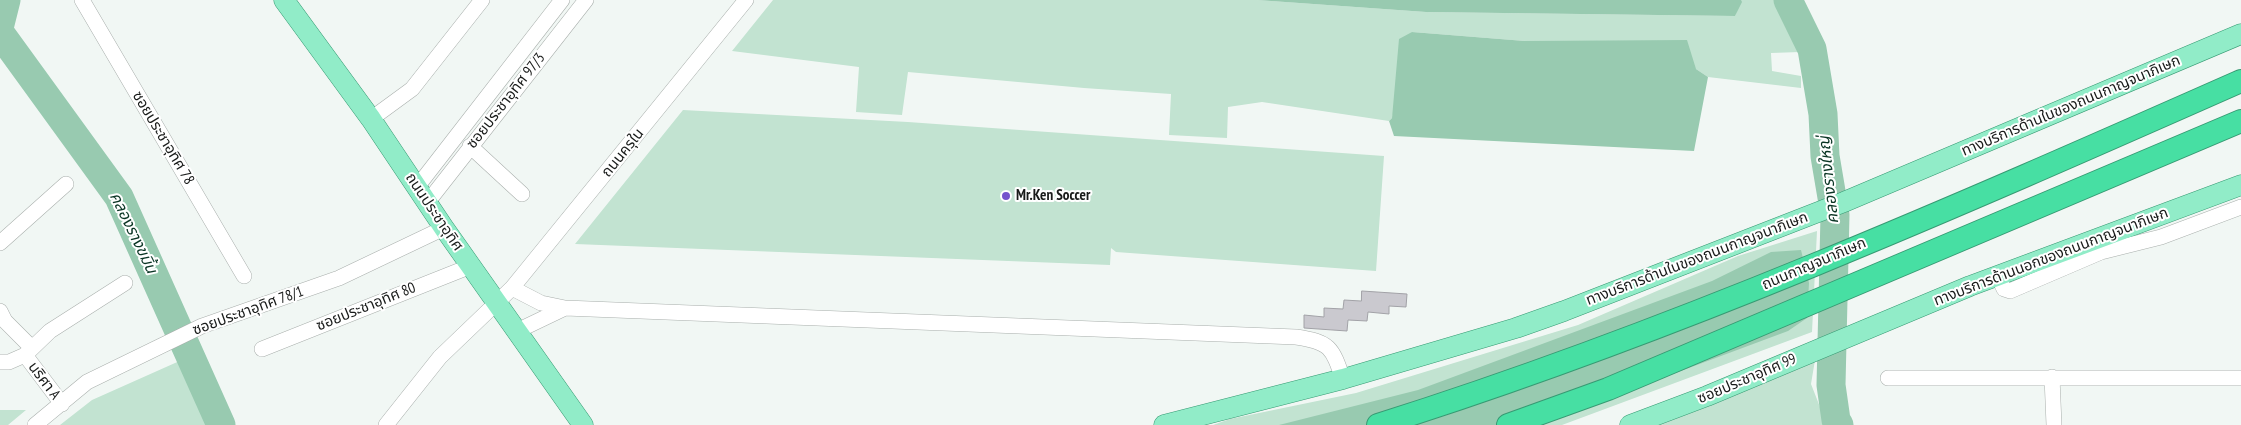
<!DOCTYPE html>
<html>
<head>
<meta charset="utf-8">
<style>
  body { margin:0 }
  canvas { display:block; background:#f1f7f4 }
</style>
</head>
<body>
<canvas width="2241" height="425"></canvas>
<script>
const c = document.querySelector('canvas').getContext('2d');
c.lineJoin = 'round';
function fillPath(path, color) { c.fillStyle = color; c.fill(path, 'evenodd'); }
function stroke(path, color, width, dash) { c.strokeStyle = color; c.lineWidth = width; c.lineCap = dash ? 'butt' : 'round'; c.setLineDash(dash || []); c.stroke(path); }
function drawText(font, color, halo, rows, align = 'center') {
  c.font = font + ' "PT Sans Narrow","Noto Sans Thai",sans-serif'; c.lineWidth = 4; c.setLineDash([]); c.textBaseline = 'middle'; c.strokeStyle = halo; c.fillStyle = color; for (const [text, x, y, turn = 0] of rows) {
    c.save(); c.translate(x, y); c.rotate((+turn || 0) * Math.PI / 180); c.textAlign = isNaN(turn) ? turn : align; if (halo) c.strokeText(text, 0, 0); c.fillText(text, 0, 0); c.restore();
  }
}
fillPath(new Path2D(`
  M773,0H1257L1426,12L1735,16L1741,0H1779L1800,52L1771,53L1772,71L1801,76V88L1708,77L1696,69L1525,41L1412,32L1392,118L1389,121L1262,102L1228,107L1227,138L1169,135L1171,94L1084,88L908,72L902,115L856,112L859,67L732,51Z
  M683,110L908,122L1384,156L1376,271L1116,252L1111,248L1110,265L575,244Z
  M1817,231L1812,332L1562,425H1213L1230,419L1356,393L1578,325L1738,256Z
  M184,359L209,425H60L92,400Z
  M1815,360L1811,384L1827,425H1649Z
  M0,410H26L8,425H0Z`), '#c2e3d1');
fillPath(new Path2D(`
  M1257,0H1741L1742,2L1735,16L1426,12Z
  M1412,32L1525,41L1687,40L1696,69L1708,77L1694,151L1394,136L1389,121L1392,118L1399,39Z
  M1801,250L1809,283L1807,318L1788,331L1536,425H1279L1418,390L1712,281L1771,252Z`), '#98cab0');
stroke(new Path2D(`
  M1788,0L1812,49L1823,114L1825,156L1835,215L1831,385L1836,420L1839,425
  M0,24L6,0
  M0,33L119,197L221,425`), '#98cab0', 29);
const building = new Path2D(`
  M1362,291L1407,294L1406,307L1389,306V314L1368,312L1367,321L1348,320L1347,331L1304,328V315L1324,317V308L1343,309L1344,300L1361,301Z`);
fillPath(building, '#cac9cf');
stroke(building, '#a2a2a7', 1);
const minor = new Path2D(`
  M82,0L244,276
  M371,119L412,89L482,0
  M470,146L522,194
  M417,187L562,0
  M427,203L586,0
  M0,243L66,184
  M1998,276L2004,289L2010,291L2101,252L2161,237L2241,207
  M512,288L541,303L565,308
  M0,311L5,321L31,347
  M517,331L565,308L1296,337C1330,342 1332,347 1343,379
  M262,349L471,266
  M25,355L50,331L125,283
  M0,362H9L25,355L62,404
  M2052,377L2054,425
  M1888,378H2241
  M35,425L87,382L202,326L339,278L444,228
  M386,425L440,357L512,288L746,0`);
const major = new Path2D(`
  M284,0L371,119L444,228L583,425
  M1164,425L1343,379L1516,328L1564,311L1844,202L2241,34
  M1630,425L1707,396L1970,286L2241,185`);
const highway = new Path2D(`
  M1378,425C1673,332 1958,206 2241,81
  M1508,425L1608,389L2241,121`);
stroke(minor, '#a9afac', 16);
stroke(major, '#379a73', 21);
stroke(highway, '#379a73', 24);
stroke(minor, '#fff', 15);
stroke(major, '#91ecc8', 20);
stroke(highway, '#47dfa3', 22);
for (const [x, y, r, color] of [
  [1006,196,5,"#7553cd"]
]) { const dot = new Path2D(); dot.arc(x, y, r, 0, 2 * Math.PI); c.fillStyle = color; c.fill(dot); stroke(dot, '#fff', 2); }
drawText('15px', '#191b1a', '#fff', [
  ["ซอยประชาอุทิศ 97/3",506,101,-52],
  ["ทางบริการด้านในของถนนกาญจนาภิเษก",2071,106,-23],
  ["ซอยประชาอุทิศ 78",163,138,59],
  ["ถนนครุใน",623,153,-51],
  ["ถนนประชาอุทิศ",434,212,56],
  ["ทางบริการด้านนอกของถนนกาญจนาภิเษก",2051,257,-21],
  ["ทางบริการด้านในของถนนกาญจนาภิเษก",1697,259,-21],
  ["ถนนกาญจนาภิเษก",1814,264,-23],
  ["ซอยประชาอุทิศ 80",366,307,-22],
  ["ซอยประชาอุทิศ 78/1",248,311,-20],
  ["ซอยประชาอุทิศ 99",1747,379,-23],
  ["นริศา A",44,381,53]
]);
drawText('bold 15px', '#191b1a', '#fff', [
  ["Mr.Ken Soccer",1016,196]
], 'left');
drawText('italic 16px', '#0a3524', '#fff', [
  ["คลองรางใหญ่",1829,180,-96],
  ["คลองรางขมิ้น",133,233,64]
]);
</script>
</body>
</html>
